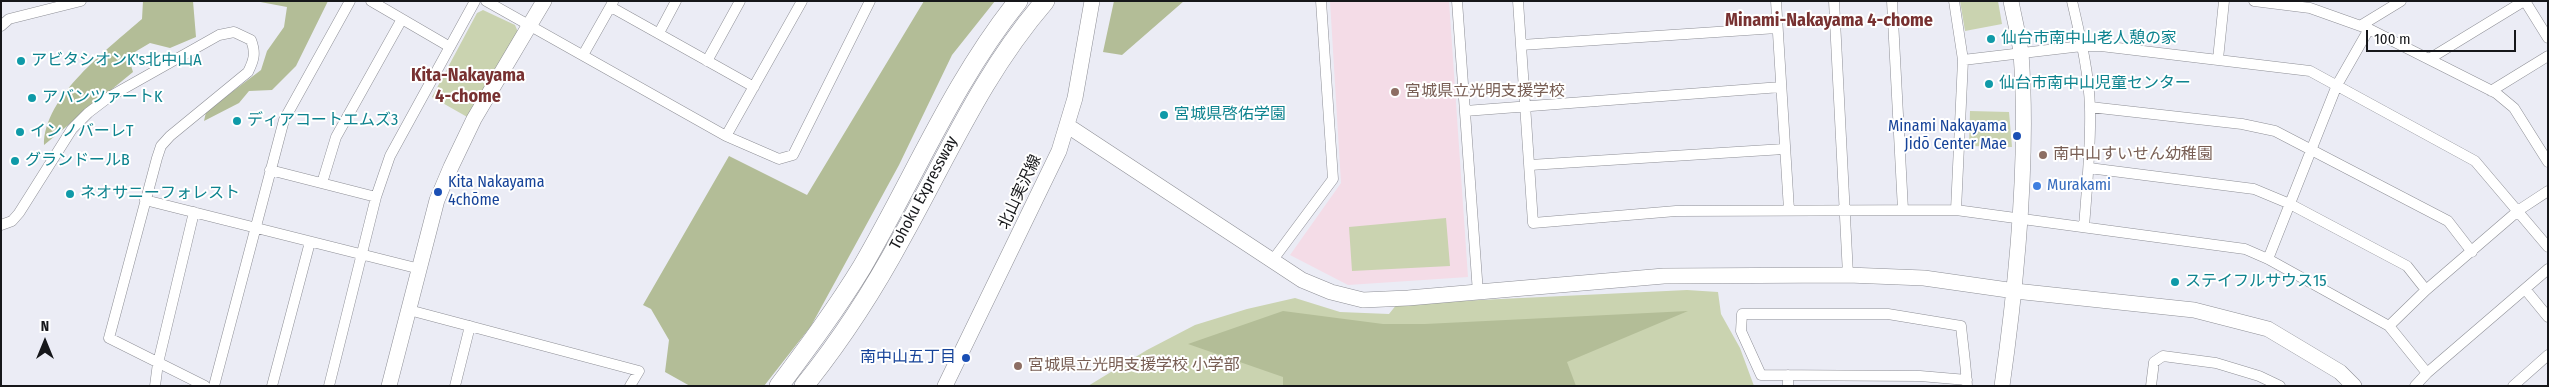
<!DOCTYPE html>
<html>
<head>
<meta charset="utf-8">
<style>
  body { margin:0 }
  #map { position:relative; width:2549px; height:387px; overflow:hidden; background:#ebecf5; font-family:"Fira Sans Condensed",sans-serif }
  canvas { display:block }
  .frame { position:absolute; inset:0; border:2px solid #16171a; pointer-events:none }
  .north { position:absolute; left:20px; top:317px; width:50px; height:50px; -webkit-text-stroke:4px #fff; paint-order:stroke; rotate:0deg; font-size:14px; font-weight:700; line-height:20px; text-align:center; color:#16171a }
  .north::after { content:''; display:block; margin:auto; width:18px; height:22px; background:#16171a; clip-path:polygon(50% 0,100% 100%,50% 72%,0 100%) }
  .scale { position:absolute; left:2366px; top:30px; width:150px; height:22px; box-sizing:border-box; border:2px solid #16171a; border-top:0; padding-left:6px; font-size:15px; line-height:18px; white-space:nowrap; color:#16171a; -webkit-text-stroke:4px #fff; paint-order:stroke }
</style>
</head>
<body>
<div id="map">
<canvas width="2549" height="387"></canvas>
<div class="frame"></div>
<div class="north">N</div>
<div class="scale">100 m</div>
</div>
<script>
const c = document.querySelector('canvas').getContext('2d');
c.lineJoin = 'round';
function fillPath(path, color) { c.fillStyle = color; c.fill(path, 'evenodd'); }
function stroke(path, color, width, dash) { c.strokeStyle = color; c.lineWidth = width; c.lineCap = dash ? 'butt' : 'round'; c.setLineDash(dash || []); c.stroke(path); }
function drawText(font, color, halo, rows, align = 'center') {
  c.font = font + ' "Fira Sans Condensed","Noto Sans JP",sans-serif'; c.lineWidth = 4; c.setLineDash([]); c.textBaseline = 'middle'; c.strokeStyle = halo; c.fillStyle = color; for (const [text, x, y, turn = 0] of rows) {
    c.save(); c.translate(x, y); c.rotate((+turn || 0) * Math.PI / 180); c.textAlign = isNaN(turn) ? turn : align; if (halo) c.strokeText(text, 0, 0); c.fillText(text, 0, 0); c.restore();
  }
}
fillPath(new Path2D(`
  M1330,1H1449L1468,277L1348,285L1290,255L1341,183Z`), '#f4dce7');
fillPath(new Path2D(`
  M1960,1H1998L2002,24L1965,31Z
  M483,10L515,25L518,32L469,118L432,97L477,13Z
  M1970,111L2009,112L2012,147L1969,146Z
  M1446,218L1450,266L1352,271L1349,227Z
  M1687,290L1718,292L1721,314L1740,348L1754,386H1088L1147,350L1195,325L1247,309L1295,298L1340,312L1389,314L1397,304Z`), '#cad3b0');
fillPath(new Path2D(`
  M143,1H193L196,37L170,48L150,43L128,56L133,72L44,145C44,96 108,49 142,19Z
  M255,1H328L296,66L272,90L249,91L239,103L204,121L206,112L216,104L261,70L267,51L284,27L287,7Z
  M924,1H995L952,55L899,165L811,326L764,386H690L665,372L669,340L651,309L643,305L729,156L807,195Z
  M1114,1H1184L1122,55L1103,52Z
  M1283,311L1383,324H1425L1688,311L1567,362L1576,386H1283V377L1188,344Z`), '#b3bd97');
const street = new Path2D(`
  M371,1L450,47
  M486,1L726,136L779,159L793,155L870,1
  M1457,1L1478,293
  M1518,1L1533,223L1676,211L1956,210L2245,249L2268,259L2389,326L2427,373
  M1776,1L1789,210
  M1834,1L1848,275
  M1892,1L1903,210
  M1954,1L1963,60L1956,210
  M2072,1C2080,36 2089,72 2090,108C2091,147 2087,187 2084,227
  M2254,1L2310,8L2369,29L2496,93L2514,108L2548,162
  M2525,1L2548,38
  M611,7L754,87
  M1,26L9,19L81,1
  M2360,26L2401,1
  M659,33L676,1
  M1521,45L1777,28
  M583,55L613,2
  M2218,59L2224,1
  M2429,59L2524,1
  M1963,60L2082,46H2101L2310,71L2475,161L2548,247
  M707,61L740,1
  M2491,91L2548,56
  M2090,107L2242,124L2275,131L2448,221L2472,252
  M1465,111L1781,87
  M726,136L802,1
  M1530,165L1784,149
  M2089,168L2254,189L2290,204L2407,266L2426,290
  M270,170L376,197
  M322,183L336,137L402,19
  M145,200L420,269
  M1,225L12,221L19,213L72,129L88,113L109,97L219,35L234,32L251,40C256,53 254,60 248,72L170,136L161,146L157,158L109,338L205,386
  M2268,259L2337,85L2369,29
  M1272,261L1333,179L1321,1
  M2525,289L2548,317
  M409,310L639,371L630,386
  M2389,326L2426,290L2519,210L2548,191
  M1788,375V386
  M1967,380L1920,376L1761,375L1741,331L1742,314H1888L1961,326C1963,346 1966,366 1967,386
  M155,386L158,363L194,212
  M214,386L284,120L350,1
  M272,386L310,242
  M329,386L376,197L390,156L475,1
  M455,386L470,326
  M2151,386L2154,362L2163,356L2216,363L2259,376L2280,386
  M2415,386L2427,373L2548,269
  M2513,386L2548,355`);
const secondary = new Path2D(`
  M1068,126L1302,280L1331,292L1363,300L1408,298L1664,276L1848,275L1924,278L2015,291L2194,310L2268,329L2340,372L2354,386
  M389,386L437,200L451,167L474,119L544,1
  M945,386L1059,151L1075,98L1092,1
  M2002,386C2017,280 2029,160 2021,53C2019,36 2014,18 2011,1`);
const highway = new Path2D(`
  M779,386C808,347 837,308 862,267C914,178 953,82 1018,1
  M804,386C841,340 874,289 902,237C948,155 982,74 1045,1`);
stroke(street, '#8e8f96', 11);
stroke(secondary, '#8e8f96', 16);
stroke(highway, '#8e8f96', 20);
stroke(street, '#fff', 10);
stroke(secondary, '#fff', 15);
stroke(highway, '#fff', 19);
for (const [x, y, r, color] of [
  [1991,39,5,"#0f9aa8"],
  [21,61,5,"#0f9aa8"],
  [1989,84,5,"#0f9aa8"],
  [1395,92,5,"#8d6e63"],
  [32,98,5,"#0f9aa8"],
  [1164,115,5,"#0f9aa8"],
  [237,121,5,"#0f9aa8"],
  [20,132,5,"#0f9aa8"],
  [2017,136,5,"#1a4fb4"],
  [2043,155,5,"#8d6e63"],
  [15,161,5,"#0f9aa8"],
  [2037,186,5,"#3f7fe0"],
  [438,192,5,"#1a4fb4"],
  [70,194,5,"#0f9aa8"],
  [2175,282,5,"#0f9aa8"],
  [966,358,5,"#1a4fb4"],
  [1018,366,5,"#8d6e63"]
]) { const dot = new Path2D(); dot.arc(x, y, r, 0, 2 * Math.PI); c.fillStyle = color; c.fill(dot); stroke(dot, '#fff', 2); }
drawText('16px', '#0d838f', '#fff', [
  ["仙台市南中山老人憩の家",2001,39],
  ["アビタシオンK's北中山A",31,61],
  ["仙台市南中山児童センター",1999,84],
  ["アバンツァートK",42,98],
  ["宮城県啓佑学園",1174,115],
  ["ディアコートエムズ3",247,121],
  ["インノバーレT",30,132],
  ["グランドールB",25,161],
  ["ネオサニーフォレスト",80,194],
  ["ステイフルサウス15",2185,282]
], 'left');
drawText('16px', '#785e54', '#fff', [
  ["宮城県立光明支援学校",1405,92],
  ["南中山すいせん幼稚園",2053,155],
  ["宮城県立光明支援学校 小学部",1028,366]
], 'left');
drawText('16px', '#164399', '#fff', [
  ["Minami Nakayama",2007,127],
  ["Jidō Center Mae",2007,145],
  ["Kita Nakayama",448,183,"left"],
  ["4chōme",448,201,"left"],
  ["南中山五丁目",956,358]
], 'right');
drawText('16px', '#366cbe', '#fff', [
  ["Murakami",2047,186]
], 'left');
drawText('16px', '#16171a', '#fff', [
  ["北山実沢線",1020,192,-65],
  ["Tohoku Expressway",924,193,-62]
]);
drawText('bold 18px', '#783131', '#fff', [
  ["Minami-Nakayama 4-chome",1829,21],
  ["Kita-Nakayama",468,76],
  ["4-chome",468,97]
]);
</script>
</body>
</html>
